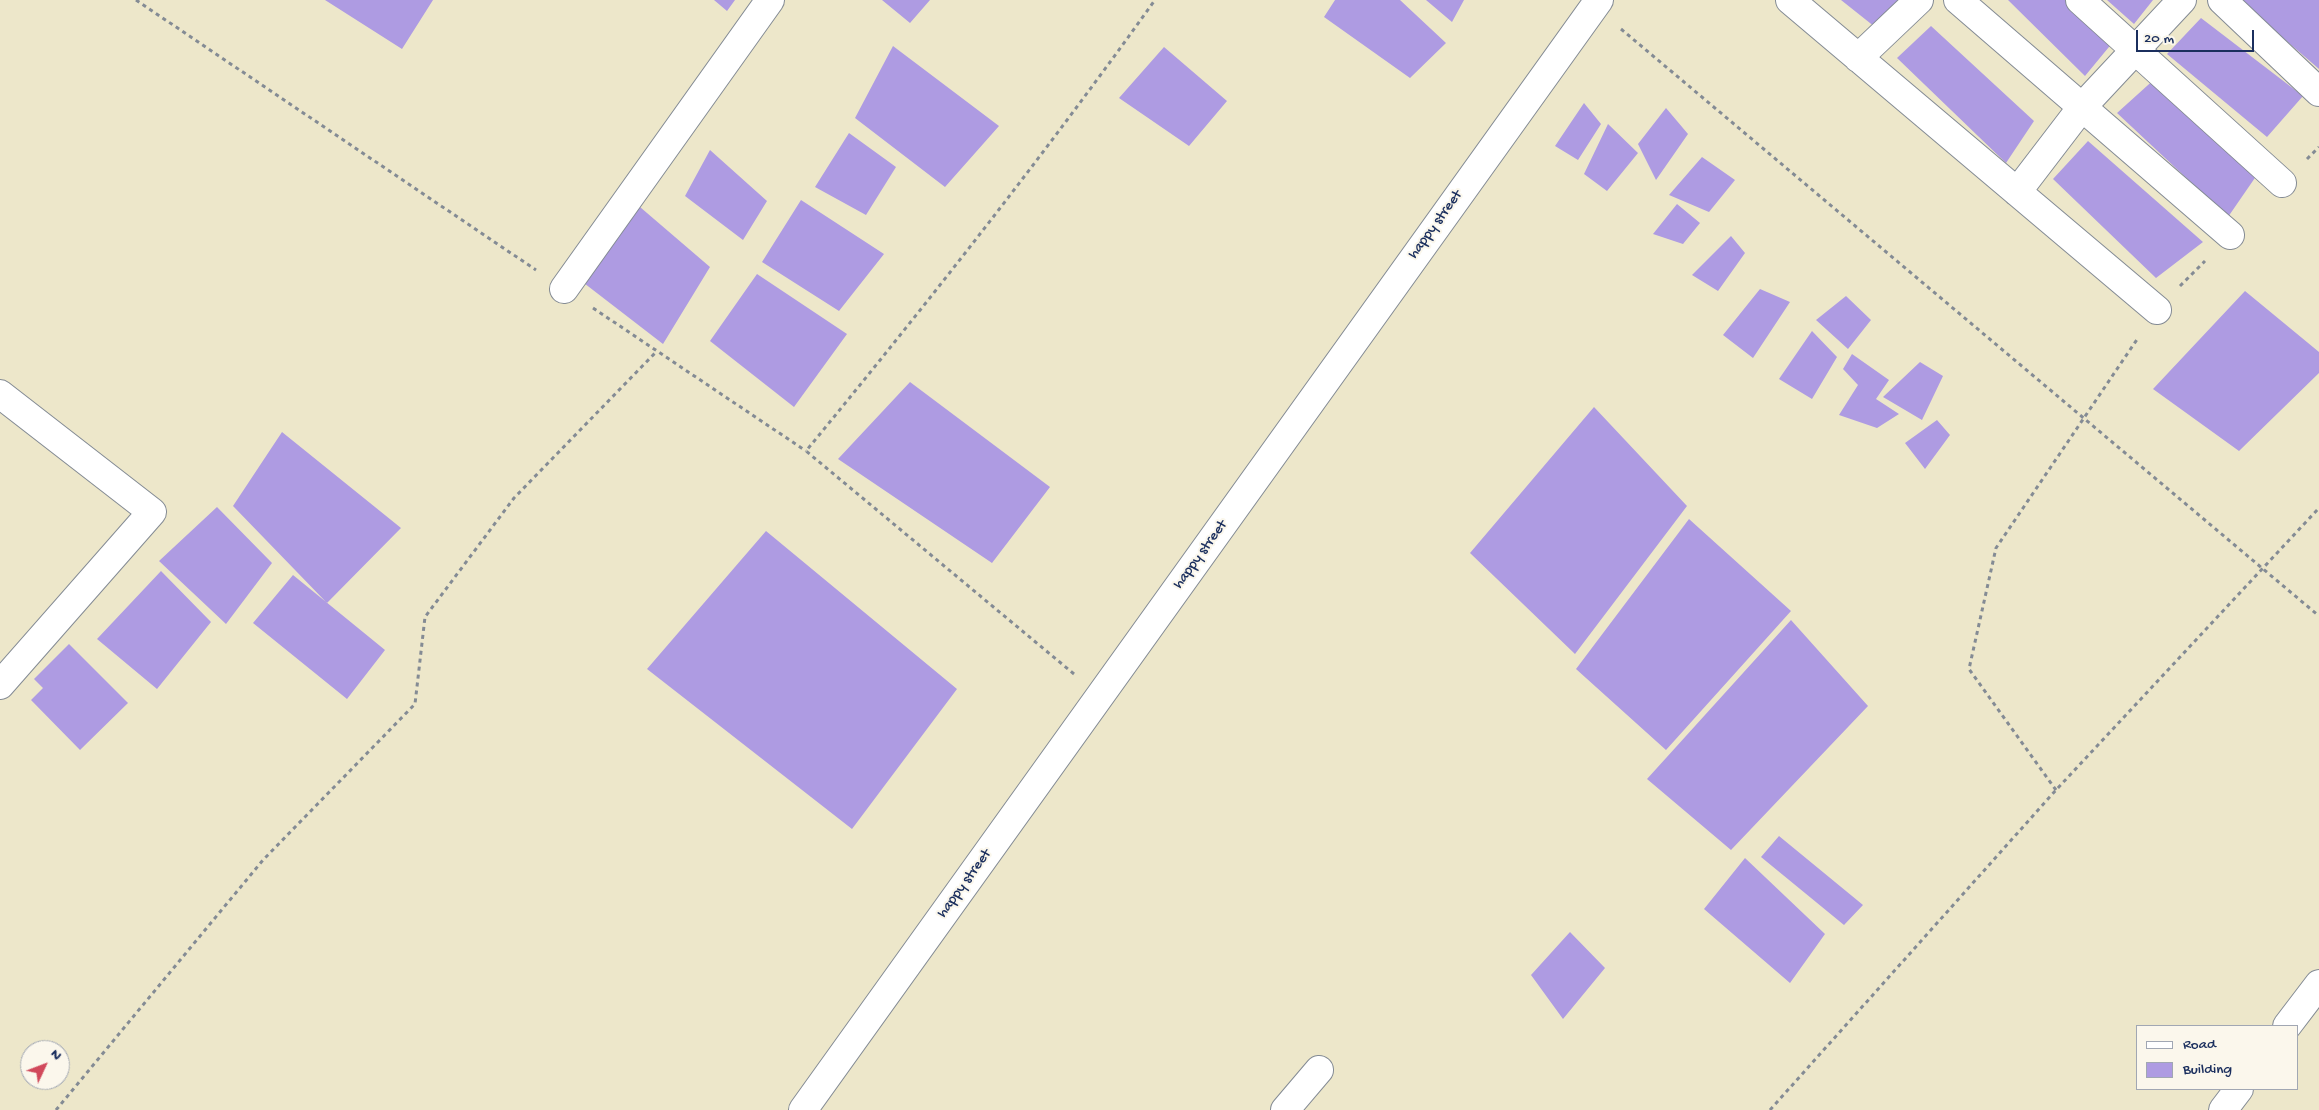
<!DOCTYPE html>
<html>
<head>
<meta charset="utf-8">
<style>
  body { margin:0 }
  #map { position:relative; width:2319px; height:1110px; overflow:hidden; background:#ede7ca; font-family:"Gochi Hand",sans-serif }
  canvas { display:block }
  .legend { position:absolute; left:2136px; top:1025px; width:162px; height:65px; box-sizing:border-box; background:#fbf7ec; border:1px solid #a1a7b3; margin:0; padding:6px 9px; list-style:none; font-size:15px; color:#1b2f5e }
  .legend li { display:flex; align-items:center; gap:10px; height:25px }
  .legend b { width:25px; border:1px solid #a1a7b3 }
  .north { position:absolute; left:20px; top:1040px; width:50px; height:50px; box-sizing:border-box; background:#fbf7ec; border:1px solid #a1a7b3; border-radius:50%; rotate:47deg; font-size:14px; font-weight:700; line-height:20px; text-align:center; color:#1b2f5e }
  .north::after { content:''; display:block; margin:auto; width:18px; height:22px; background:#d1495b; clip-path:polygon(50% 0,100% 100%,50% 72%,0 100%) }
  .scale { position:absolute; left:2136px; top:30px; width:118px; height:22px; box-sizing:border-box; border:2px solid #1b2f5e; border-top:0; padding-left:6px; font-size:15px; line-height:18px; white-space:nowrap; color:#1b2f5e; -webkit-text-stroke:4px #fbf7ec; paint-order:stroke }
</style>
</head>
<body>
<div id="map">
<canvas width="2319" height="1110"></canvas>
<ul class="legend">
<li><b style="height:6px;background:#fff"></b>Road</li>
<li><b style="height:14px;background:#ae9be2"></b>Building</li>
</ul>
<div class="north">N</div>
<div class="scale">20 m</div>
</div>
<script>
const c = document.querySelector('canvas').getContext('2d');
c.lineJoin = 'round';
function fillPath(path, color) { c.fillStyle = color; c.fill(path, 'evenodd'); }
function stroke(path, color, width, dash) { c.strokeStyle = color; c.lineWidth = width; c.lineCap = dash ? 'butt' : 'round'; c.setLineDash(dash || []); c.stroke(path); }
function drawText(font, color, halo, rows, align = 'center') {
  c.font = font + ' "Gochi Hand",sans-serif'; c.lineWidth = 4; c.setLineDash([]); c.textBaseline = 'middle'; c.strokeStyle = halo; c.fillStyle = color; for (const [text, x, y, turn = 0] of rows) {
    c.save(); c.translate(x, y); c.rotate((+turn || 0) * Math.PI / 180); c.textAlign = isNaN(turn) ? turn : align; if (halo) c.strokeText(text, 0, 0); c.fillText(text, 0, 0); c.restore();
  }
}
fillPath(new Path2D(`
  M325,0H433L402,49Z
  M714,0H735L727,11Z
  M882,0H930L910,23Z
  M1335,0H1400L1446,43L1410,78L1324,17Z
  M1426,0H1464L1452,22Z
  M1841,0H1901L1875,27Z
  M2008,0H2077L2118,36L2085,76Z
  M2107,0H2153L2134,24Z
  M2239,0H2319V69Z
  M2201,18L2303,96L2267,137L2167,54Z
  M1931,26L2034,121L2006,163L1897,58Z
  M893,46L999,126L945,187L855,118Z
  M1164,47L1227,101L1189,146L1119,98Z
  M2158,76L2259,172L2228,217L2117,113Z
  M1584,103L1601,124L1578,160L1555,146Z
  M1666,108L1688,134L1656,180L1638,144Z
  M1608,124L1638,153L1607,191L1584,174Z
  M849,133L896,167L866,215L815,187Z
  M2088,141L2203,242L2156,278L2053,179Z
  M710,150L767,201L743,240L685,196Z
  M1702,157L1735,180L1709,212L1669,195Z
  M801,200L884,254L839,311L762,262Z
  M633,201L710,267L663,344L580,280Z
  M1677,204L1700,223L1683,244L1653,234Z
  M1731,236L1745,253L1718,291L1692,275Z
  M757,274L847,334L794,407L710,341Z
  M1760,289L1790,302L1753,358L1723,335Z
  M2245,291L2319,352V373L2239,451L2153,389Z
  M1846,296L1871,320L1848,349L1816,320Z
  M1812,331L1837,357L1812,399L1779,379Z
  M1852,354L1889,380L1876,399L1899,414L1877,428L1839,415L1858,385L1843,369Z
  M1920,362L1943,376L1922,420L1883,397Z
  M910,382L1050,487L992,563L838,459Z
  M1594,407L1687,506L1575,654L1470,553Z
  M1937,420L1950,435L1925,469L1905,443Z
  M282,432L401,528L327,603L233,506Z
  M217,507L272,563L226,624L159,561Z
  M1689,519L1791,611L1666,750L1576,669Z
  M766,531L957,689L852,829L647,669Z
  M161,571L211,622L157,689L97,639Z
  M293,575L385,650L347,699L253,623Z
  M1791,620L1868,706L1731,850L1647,779Z
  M69,644L128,703L80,750L31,700L43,688L34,679Z
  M1779,836L1863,905L1844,925L1761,857Z
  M1745,858L1825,934L1790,983L1704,909Z
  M1570,932L1605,968L1563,1019L1531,975Z`), '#ae9be2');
const minor = new Path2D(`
  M1790,0L2157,310
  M1958,0L2230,235
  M2080,0L2282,183
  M2222,0L2319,92
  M1858,58L1919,0
  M2017,192L2082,107L2182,0
  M564,289L770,0
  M0,394L152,512L0,685
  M2287,1026L2319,984
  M803,1110L1599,0
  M1285,1110L1319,1070
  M2223,1110L2239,1089`);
stroke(minor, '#848b94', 30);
stroke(new Path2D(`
  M136,0L536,270
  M1621,29L2319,616
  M2307,159L2319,147
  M2180,286L2205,261
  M593,308L806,451
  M1074,674L806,451C927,304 1044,155 1155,0
  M2056,790L1969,669L1996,548L2138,338
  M56,1110L263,860L415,704L425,617L514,498L657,351
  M1770,1110L2056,790L2319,508`), '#848b94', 3, [4, 4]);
stroke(minor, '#fff', 28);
drawText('15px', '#1b2f5e', '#fbf7ec', [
  ["happy street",1436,225,-54],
  ["happy street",1201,555,-54],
  ["happy street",965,884,-54]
]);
</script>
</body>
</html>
